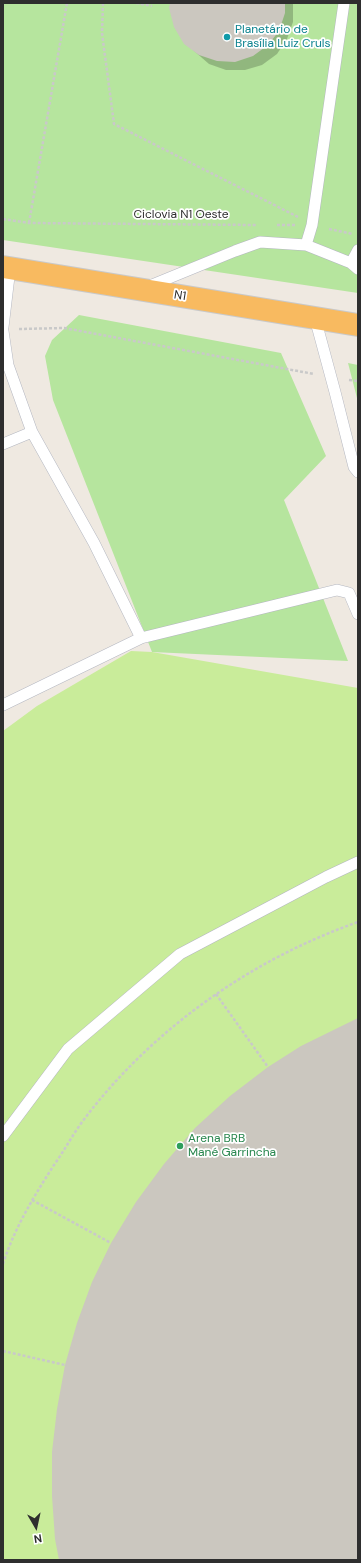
<!DOCTYPE html>
<html>
<head>
<meta charset="utf-8">
<style>
  body { margin:0 }
  #map { position:relative; width:361px; height:1563px; overflow:hidden; background:#efe9e1; font-family:"DM Sans",sans-serif }
  canvas { display:block }
  .frame { position:absolute; inset:0; border:4px solid #2e2e2e; pointer-events:none }
  .north { position:absolute; left:16px; top:1507px; width:40px; height:40px; -webkit-text-stroke:3px #fff; paint-order:stroke; rotate:171deg; font-size:11px; font-weight:700; line-height:16px; text-align:center; color:#2e2e2e }
  .north::after { content:''; display:block; margin:auto; width:14px; height:18px; background:#2e2e2e; clip-path:polygon(50% 0,100% 100%,50% 72%,0 100%) }
</style>
</head>
<body>
<div id="map">
<canvas width="361" height="1563"></canvas>
<div class="frame"></div>
<div class="north">N</div>
</div>
<script>
const c = document.querySelector('canvas').getContext('2d');
c.lineJoin = 'round';
function fillPath(path, color) { c.fillStyle = color; c.fill(path, 'evenodd'); }
function stroke(path, color, width, dash) { c.strokeStyle = color; c.lineWidth = width; c.lineCap = dash ? 'butt' : 'round'; c.setLineDash(dash || []); c.stroke(path); }
function drawText(font, color, halo, rows, align = 'center') {
  c.font = font + ' "DM Sans",sans-serif'; c.lineWidth = 3.5; c.setLineDash([]); c.textBaseline = 'middle'; c.strokeStyle = halo; c.fillStyle = color; for (const [text, x, y, turn = 0] of rows) {
    c.save(); c.translate(x, y); c.rotate((+turn || 0) * Math.PI / 180); c.textAlign = isNaN(turn) ? turn : align; if (halo) c.strokeText(text, 0, 0); c.fillText(text, 0, 0); c.restore();
  }
}
fillPath(new Path2D(`
  M3,3H358V293L3,240Z
  M79,315L281,353L326,456L284,500L348,661L152,652L53,400L45,356L52,340Z
  M348,363L358,365V402Z`), '#b6e59e');
fillPath(new Path2D(`
  M131,651L152,652L358,688V1560H3V731L37,706Z`), '#c9ec9a');
fillPath(new Path2D(`
  M171,3H293V22L287,39L277,54L262,65L245,70H226L209,64L185,43Z`), '#0003');
fillPath(new Path2D(`
  M170,3H285V13L279,31L268,45L253,56L235,62L217,61L199,55L184,44L174,27L169,8Z
  M358,1018V1560H59L55,1539L52,1496V1452L57,1409L65,1365L77,1323L92,1282L111,1243L136,1202L164,1164L195,1128L230,1096L268,1067L301,1046Z`), '#cbc7bf');
const service = new Path2D(`
  M306,245L312,225L344,3
  M351,263L358,250
  M147,287L235,251L260,242L306,245L351,263L358,269
  M315,318L335,392L354,467L358,472
  M3,327L10,268
  M3,331L8,365L32,432L94,543L141,638L337,590L349,593L358,614
  M3,444L32,432
  M3,705L141,638
  M3,1136L68,1049L180,954L326,877L358,862`);
const trunk = new Path2D(`
  M3,267L358,325`);
stroke(service, '#b4b7c1', 12);
stroke(trunk, '#c9c9c9', 24);
stroke(new Path2D(`
  M103,3L102,33L114,124L298,217
  M136,3L152,6
  M3,219L29,223L256,225
  M29,223L67,3
  M277,225H296
  M329,229L353,234
  M19,329L64,328L314,374
  M349,380L358,381
  M216,994L268,1067
  M32,1200L111,1243
  M3,1264C14,1229 34,1196 54,1165C64,1151 72,1136 82,1122C151,1030 250,960 358,922
  M3,1351L65,1365`), '#c9c9c9', 2.5, [3, 2]);
stroke(service, '#fff', 11);
stroke(trunk, '#f8ba60', 22);
for (const [x, y, r, color] of [
  [227,37,4,"#0f9aa8"],
  [180,1146,4,"#2e9e5b"]
]) { const dot = new Path2D(); dot.arc(x, y, r, 0, 2 * Math.PI); c.fillStyle = color; c.fill(dot); stroke(dot, '#fff', 1.5); }
drawText('12px', '#0d838f', '#fff', [
  ["Planetário de",235,30],
  ["Brasília Luiz Cruls",235,44]
], 'left');
drawText('12px', '#2e2e2e', '#fff', [
  ["Ciclovia N1 Oeste",181,215],
  ["N1",180,296,9]
]);
drawText('12px', '#27864d', '#fff', [
  ["Arena BRB",188,1139],
  ["Mané Garrincha",188,1153]
], 'left');
</script>
</body>
</html>
